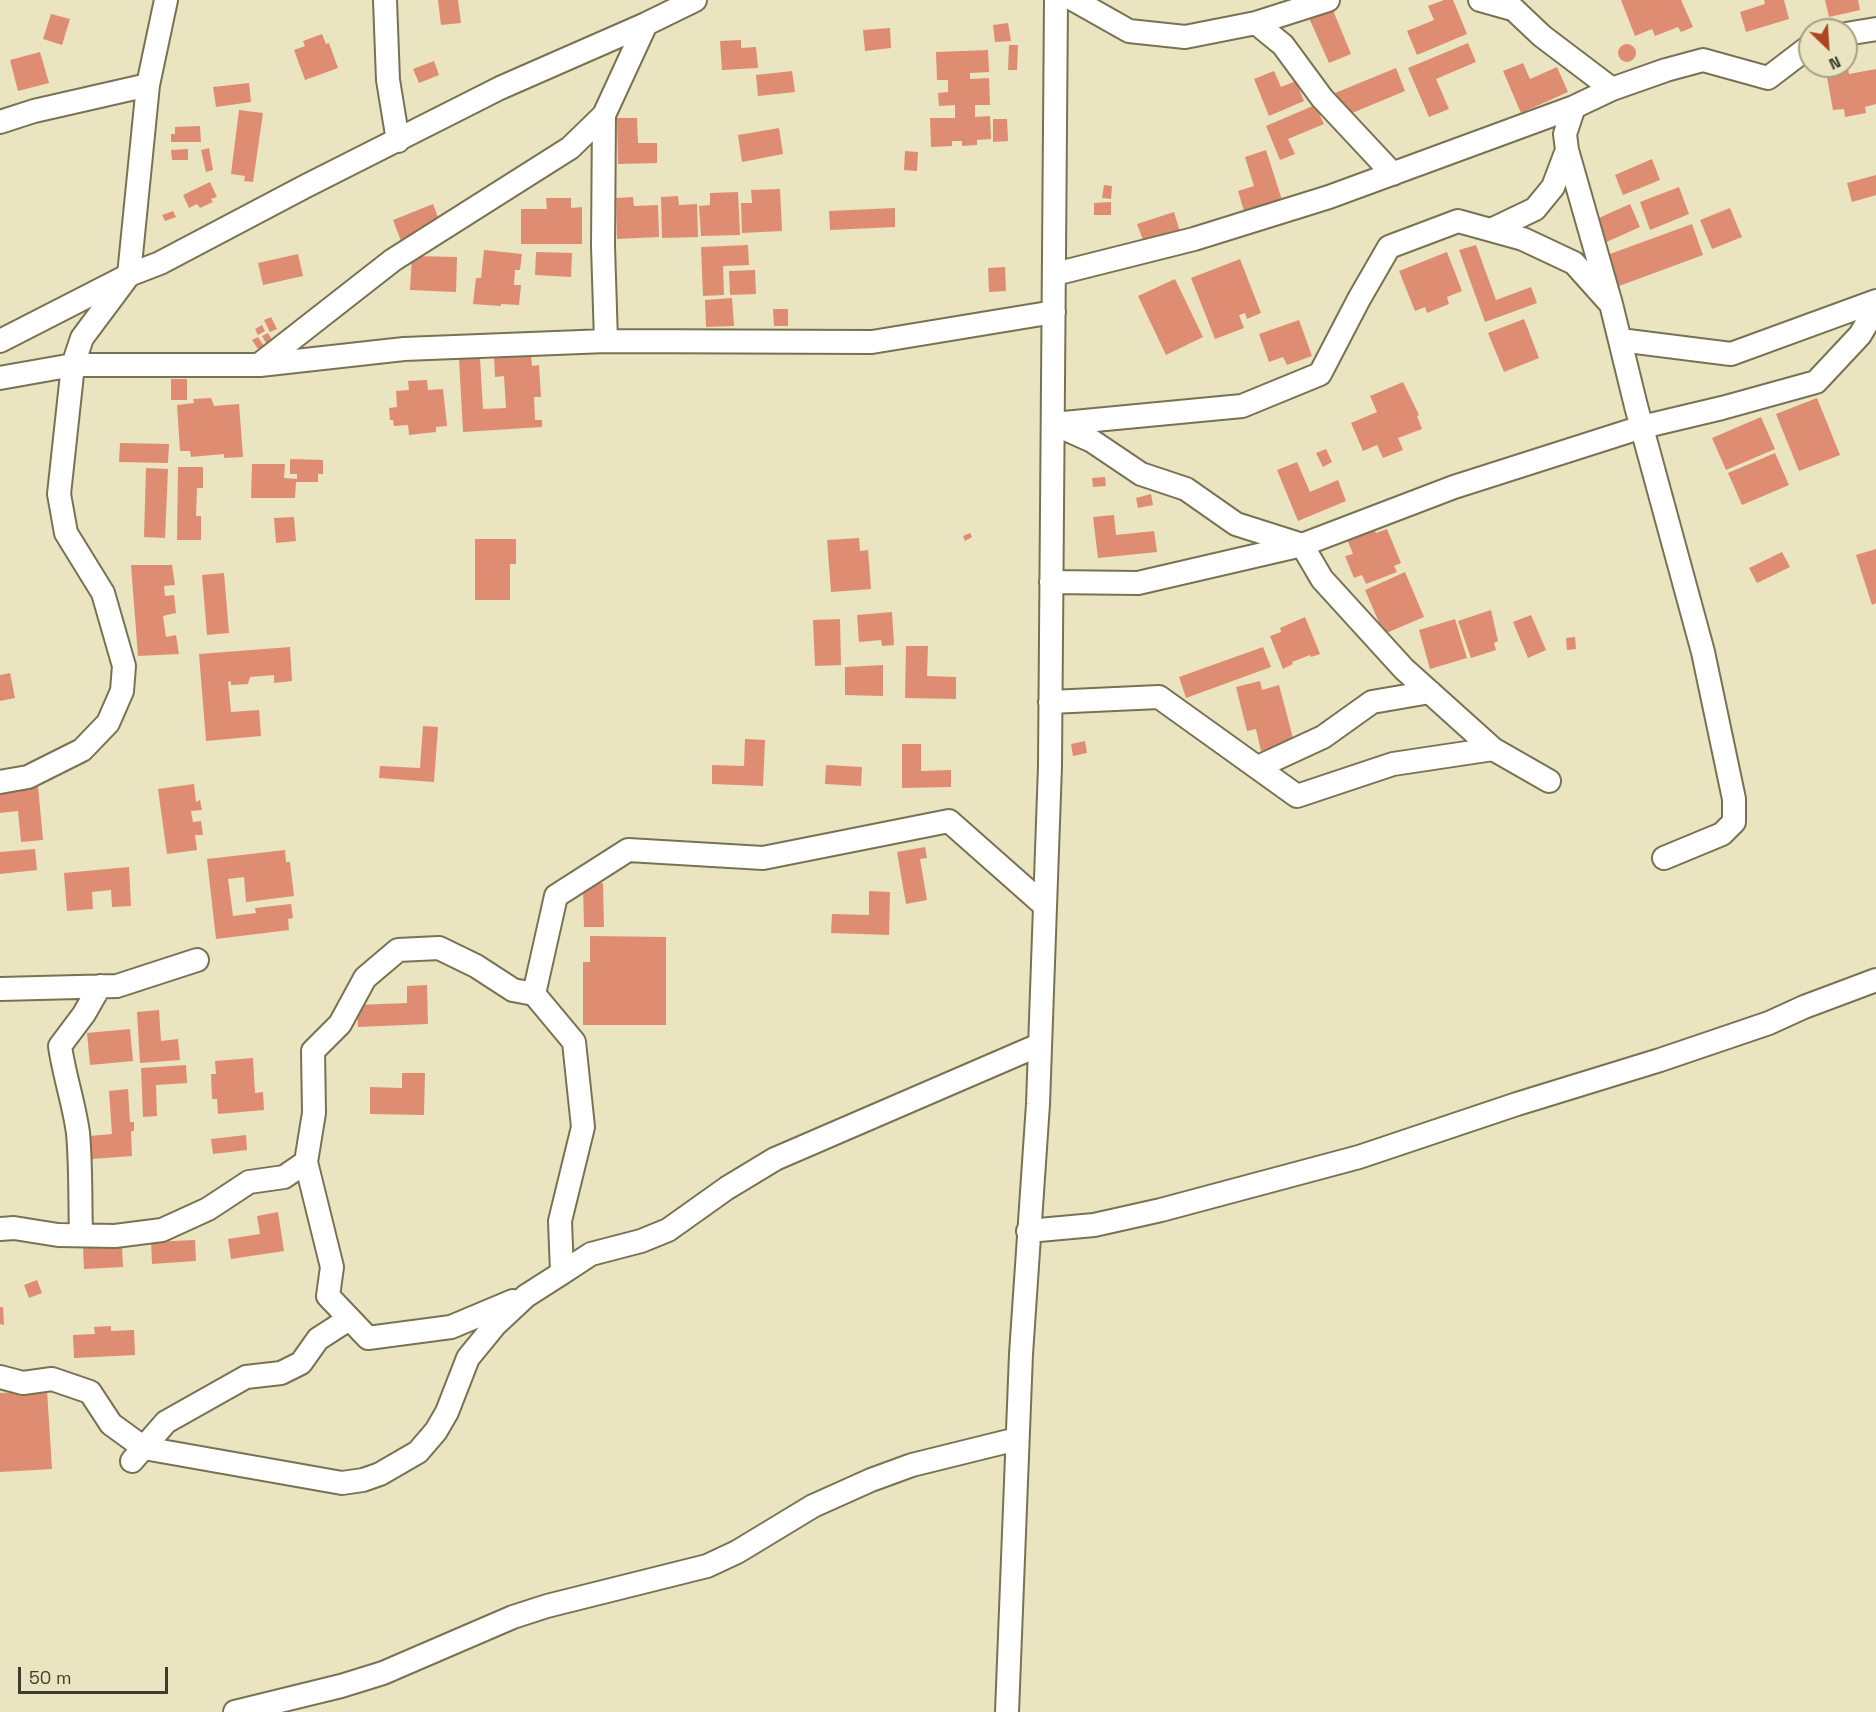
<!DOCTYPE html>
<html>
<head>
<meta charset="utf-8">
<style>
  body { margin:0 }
  #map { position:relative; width:1876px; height:1712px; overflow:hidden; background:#eae4c0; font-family:"Space Grotesk",sans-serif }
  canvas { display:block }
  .north { position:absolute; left:1798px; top:18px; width:60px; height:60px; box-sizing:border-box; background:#eae4c0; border:2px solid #a5a186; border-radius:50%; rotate:155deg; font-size:16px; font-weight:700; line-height:24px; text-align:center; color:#3e3c2e }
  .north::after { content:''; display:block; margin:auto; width:21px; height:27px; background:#ad4524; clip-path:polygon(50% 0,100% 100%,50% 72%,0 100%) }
  .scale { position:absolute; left:18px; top:1667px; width:150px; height:27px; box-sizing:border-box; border:3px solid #3e3c2e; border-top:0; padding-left:8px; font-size:18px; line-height:21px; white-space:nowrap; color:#3e3c2e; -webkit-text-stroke:4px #eae4c0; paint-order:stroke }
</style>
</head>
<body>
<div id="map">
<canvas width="1876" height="1712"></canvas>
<div class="north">N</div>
<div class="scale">50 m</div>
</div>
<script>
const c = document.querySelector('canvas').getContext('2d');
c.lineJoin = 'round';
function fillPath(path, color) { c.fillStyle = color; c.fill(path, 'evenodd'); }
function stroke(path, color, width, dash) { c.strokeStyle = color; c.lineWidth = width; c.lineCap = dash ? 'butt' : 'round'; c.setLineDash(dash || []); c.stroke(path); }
fillPath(new Path2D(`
  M438,0H458L461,23L441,25Z
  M1444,0H1453L1467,34L1417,55L1407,31L1434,20L1428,6Z
  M1621,0H1681L1693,27L1681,32L1678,27L1655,36L1652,29L1635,36Z
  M1764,0H1784L1789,19L1746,32L1740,12L1765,4Z
  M1825,0H1858L1860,10L1829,17Z
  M1332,8L1351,54L1329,63L1309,18Z
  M51,14L70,19L62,45L43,39Z
  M1008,23L1011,41L995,42L993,25Z
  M890,28L891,48L865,51L863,30Z
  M322,34L326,44L329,43L338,68L305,80L294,50L305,46L303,41Z
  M741,40V48L756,47L758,68L722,70L720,41Z
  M1468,43L1476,62L1436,79L1449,109L1429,117L1408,68Z
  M1618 53a9 9 0 1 1 18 0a9 9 0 1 1-18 0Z
  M1009,45H1018L1017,70H1008Z
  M988,50L989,72L970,73V79L989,78L990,105H975V117L990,116L991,139L977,140V145L962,146V141H952V146L931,147L930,118H955V105L939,106L938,93L948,92V80H937L936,52Z
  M40,52L49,83L18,91L10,60Z
  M434,61L439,75L419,83L413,69Z
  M1523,63L1530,79L1557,67L1568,92L1521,113L1503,71Z
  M1396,68L1405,91L1345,116L1335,93Z
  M1848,68L1849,74L1876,69V104L1865,107L1866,113L1845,117L1844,109L1833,110L1826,72Z
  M792,71L795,92L758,96L756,75Z
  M1274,71L1281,87L1296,81L1304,101L1269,116L1254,79Z
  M249,83L251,102L216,107L213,87Z
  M1315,105L1324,124L1288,139L1295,154L1280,160L1266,126Z
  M239,110L263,113L253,182L244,181L245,176L231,174Z
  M617,118H637L638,143H657V163L618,164Z
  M993,119H1007L1008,141L993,142Z
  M200,126L201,142H171V134H175V127Z
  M779,128L783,154L742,162L738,135Z
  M209,148L213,170L206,172L201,150Z
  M188,149V160H172L171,150Z
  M1266,150L1282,200L1244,211L1238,191L1254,186L1245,157Z
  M905,151L918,152L917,171L904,170Z
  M1652,159L1660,180L1623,195L1615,175Z
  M1876,175V195L1852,202L1847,183Z
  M210,182L217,197L211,199L213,202L200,208L197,204L189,208L183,195Z
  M1104,185L1112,186L1111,199L1102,198Z
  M1679,187L1689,214L1650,230L1640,202Z
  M780,189L782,231L742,233L741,203H752L751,190Z
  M738,192L740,235L701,236L699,206L710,205V193Z
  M678,196L679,205L697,204L698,237L662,238L661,197Z
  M633,197L634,206L658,205L659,237L617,239L616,198Z
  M546,198H571V208L582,207V244H521V209H547Z
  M1111,202V215H1094V203Z
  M433,204L441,225L401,241L393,220Z
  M1630,204L1640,227L1602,244L1592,221Z
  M895,208V227L830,230L829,211Z
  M1730,208L1742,237L1712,249L1700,220Z
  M173,211L176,217L165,221L162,215Z
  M1174,212L1181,235L1146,248L1137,224Z
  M1692,224L1703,255L1619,286L1607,255Z
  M748,245L749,265L723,266L724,295L703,296L701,247Z
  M1476,245L1496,300L1531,287L1537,303L1485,322L1459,250Z
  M484,250L522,254L520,270H515L514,285H521L519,305L501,304V306L473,304L476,278H481Z
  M536,252L572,253L571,277L535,275Z
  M1447,252L1462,291L1447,297L1449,304L1427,313L1425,307L1415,311L1399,271Z
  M298,254L303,276L263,285L258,263Z
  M412,256L457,257L456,292L410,290Z
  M1240,259L1261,313L1247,319L1245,313L1239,315L1244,328L1215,339L1191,278Z
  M1005,267L1006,291L989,292L988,268Z
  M755,270L756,294L730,295L729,271Z
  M1175,279L1203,337L1166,355L1138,296Z
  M732,298L734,326L706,327L705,300Z
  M773,309H788V326H774Z
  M271,317L277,329L270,332L264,320Z
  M1524,319L1539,358L1504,372L1488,333Z
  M1299,320L1312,356L1287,365L1283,357L1269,362L1259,334Z
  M262,325L265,331L258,335L255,329Z
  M268,333L272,340L266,343L262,336Z
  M258,337L264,346L258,349L252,340Z
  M531,354L532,366L539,365L541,397H534L535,420H542V427L463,432L459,359L480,358L483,409L506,408L504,376L495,377L494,356Z
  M171,379H187V400H171Z
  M427,380L428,390L443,389L447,426L436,427V432L409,435L408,425L394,426L393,420H390L389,408L397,407L396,391L409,390L408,381Z
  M1403,382L1419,415L1417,416L1422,429L1398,438L1403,450L1383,458L1377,445L1363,451L1351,423L1377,412L1370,396Z
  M211,398L214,406L239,404L243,457L224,458V454L191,457L190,451H180L177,405L194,403L193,399Z
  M1817,398L1840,455L1799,471L1776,414Z
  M1761,417L1775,449L1726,470L1712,438Z
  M120,443L169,444L168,463L119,462Z
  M1326,449L1332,462L1323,467L1316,453Z
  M1775,453L1789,485L1742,505L1728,473Z
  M290,459L323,460V474H318V482H296L295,498H251L252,464H285L284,478L297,479V474H290Z
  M1297,462L1310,492L1338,480L1346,501L1298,521L1277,470Z
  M178,467H203V488H197L196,516H201V540H177Z
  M146,468L168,469L165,538L144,537Z
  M1105,477L1106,486L1093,487L1092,478Z
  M1151,494L1153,505L1138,508L1136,498Z
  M1114,515L1116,535L1154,531L1157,552L1098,558L1093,517Z
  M294,517L296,541L276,543L274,518Z
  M1374,528L1376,533L1387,529L1401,563L1394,566L1397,572L1366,584L1362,575L1354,578L1345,556L1353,554L1347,539Z
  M970,533L972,537L965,541L963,536Z
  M859,538L860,551L868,550L871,589L831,592L827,540Z
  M475,539H516V564H510V600H475Z
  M1876,549V603L1872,605L1856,555Z
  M1782,552L1790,567L1757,583L1749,568Z
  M131,565H172L175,585L164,586L165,596L174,595L176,613L163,616L166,637L176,635L179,654L138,656Z
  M1405,572L1424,617L1384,634L1365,590Z
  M224,573L229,633L207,635L202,575Z
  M1491,610L1498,641L1494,643L1496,650L1471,658L1458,621Z
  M892,612L894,645L882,646L881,640L859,642L857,615Z
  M1531,615L1546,650L1528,658L1513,622Z
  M1305,617L1320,654L1311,657L1310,655L1292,662L1293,664L1283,669L1270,636L1281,632L1280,628Z
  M840,619L841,665L815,666L813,620Z
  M1455,619L1467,658L1430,669L1419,630Z
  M1575,637L1576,649L1567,650L1566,638Z
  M906,646H928L927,676L956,677V699L905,698Z
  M290,647L292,681L274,683V675L250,677L248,684L231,685V681L228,682L231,712L259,710L261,736L206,741L199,654Z
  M1263,647L1271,667L1186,698L1179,677Z
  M883,665V696L845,695V667Z
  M10,673L15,698L0,701V675Z
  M1260,681L1262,690L1279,685L1294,742L1261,751L1256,729L1247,731L1236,687Z
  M423,726L438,727L434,782L379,778L380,766L420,768Z
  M745,739L765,740L763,786L712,784V765L744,766Z
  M1085,741L1087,753L1073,756L1071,744Z
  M902,744H921V771L951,770V787L902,788Z
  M826,765L862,767L861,786L825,784Z
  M194,784L196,802L200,800L202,810L191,811L193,822L201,821L203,835H195L197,850L167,854L158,789Z
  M38,786L43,840L21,842L18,811L0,813V789Z
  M925,847L927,858L920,859L927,900L906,904L897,852Z
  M35,849L37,870L0,874V852Z
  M285,850L286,862H290L294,896L246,902L244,877L228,879L233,916L256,913L255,908L291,904L293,918L288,919L289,930L216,939L207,859Z
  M129,867L131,906L112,907L111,890L92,892L93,909L67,911L64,873Z
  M603,883L604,927H584L583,884Z
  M869,891L890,892L889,935L831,933L832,914L869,915Z
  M590,936L666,937V1025H583V962H590Z
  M427,985L428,1024L358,1027L357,1005L407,1003V986Z
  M159,1010L161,1041L178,1039L180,1060L140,1063L137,1012Z
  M130,1029L133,1061L90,1065L87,1033Z
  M253,1058L255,1093L263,1092L264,1110L218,1114L217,1099H212L211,1074H216L215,1061Z
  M186,1065L187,1083L156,1085L157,1116L143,1117L141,1068Z
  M402,1073H425L424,1115L370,1114V1087L402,1088Z
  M128,1089L130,1122H134V1131H131L132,1156L92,1159L90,1136L112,1134L109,1091Z
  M246,1135L247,1150L213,1154L211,1139Z
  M278,1212L284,1251L231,1259L228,1239L260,1234L257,1216Z
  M195,1240L196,1261L152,1264L151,1242Z
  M122,1246L123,1267L84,1269L83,1248Z
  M37,1280L42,1293L29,1298L24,1285Z
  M0,1307H3L4,1325L0,1324Z
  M111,1326V1331L134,1330L135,1355L74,1358L73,1335L95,1334L94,1327Z
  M47,1390L52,1469L0,1472V1393Z`), '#df8d72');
const street = new Path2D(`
  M385,0L388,80L398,141
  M1074,0L1129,31L1185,37L1256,23L1328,0
  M1480,0L1512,9
  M1504,0L1542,36L1612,89
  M1256,23L1283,45L1322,98L1393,174
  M1846,34L1876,29
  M1574,107L1565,134L1567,150L1611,304L1636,406L1703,652L1734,799V822L1722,834L1664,858
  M604,115L603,246L606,341
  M0,122L34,111L148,85
  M1491,230L1535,209L1553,187L1567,150
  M1055,274L1194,239L1329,197L1574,107L1612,89L1666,70L1703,60L1768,78L1810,46
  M1620,340L1731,354L1876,301
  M0,341L129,275L160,263L306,186L500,88L646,24L695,0
  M260,364L393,260L570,148L604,115L646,24
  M0,378L73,365H260L404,349L606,341L872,342L1054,312
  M1053,424L1242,406L1320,374L1359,299L1389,247L1458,221L1523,239L1574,263L1608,301
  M1054,424L1092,441L1141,474L1186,489L1236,524L1302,545L1322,579L1404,669L1493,749
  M1051,582L1138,583L1302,545L1454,487L1642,427L1722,408L1816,382L1860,335L1876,308
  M1050,702L1159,697L1297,796L1393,764L1493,749L1549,781
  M1258,767L1323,737L1372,702L1430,692
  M0,782L28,777L82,750L108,723L122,691L124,666L103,593L66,533L59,494L73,365L82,338L129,275L148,85L166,0
  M0,989L117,986L197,960
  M534,994L574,1042L583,1127L560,1221L562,1273
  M306,1162L332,1267L328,1296L368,1338L451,1327L513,1301
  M0,1229L14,1228L58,1235L115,1236L162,1230L208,1209L249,1182L284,1177L306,1162L314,1113L313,1051L340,1024L365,978L398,950L439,948L476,966L513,990L534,994L556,896L628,850L763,858L949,821L1044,905
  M1028,1231L1094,1225L1161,1210L1359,1157L1517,1104L1660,1060L1769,1023L1804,1007L1876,980
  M81,1235C80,1201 81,1166 78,1133C74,1103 64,1075 60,1046L84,1014L100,986
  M0,1377L23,1383L52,1379L90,1392L111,1424L144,1448L342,1483L363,1480L380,1474L418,1452L436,1431L447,1412L468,1358L495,1325L526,1296L562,1273L591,1254L641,1241L668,1230L727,1188L775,1159L1039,1045
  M132,1461L166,1422L246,1377L281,1373L301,1363L318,1339L349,1319
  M235,1712L341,1686L383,1673L513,1617L547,1606L707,1566L737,1552L813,1506L871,1480L912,1465L1017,1439
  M1007,1712L1021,1354L1038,1104L1050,766L1056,0`);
stroke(street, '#787252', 26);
stroke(street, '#fff', 22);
</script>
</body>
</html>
